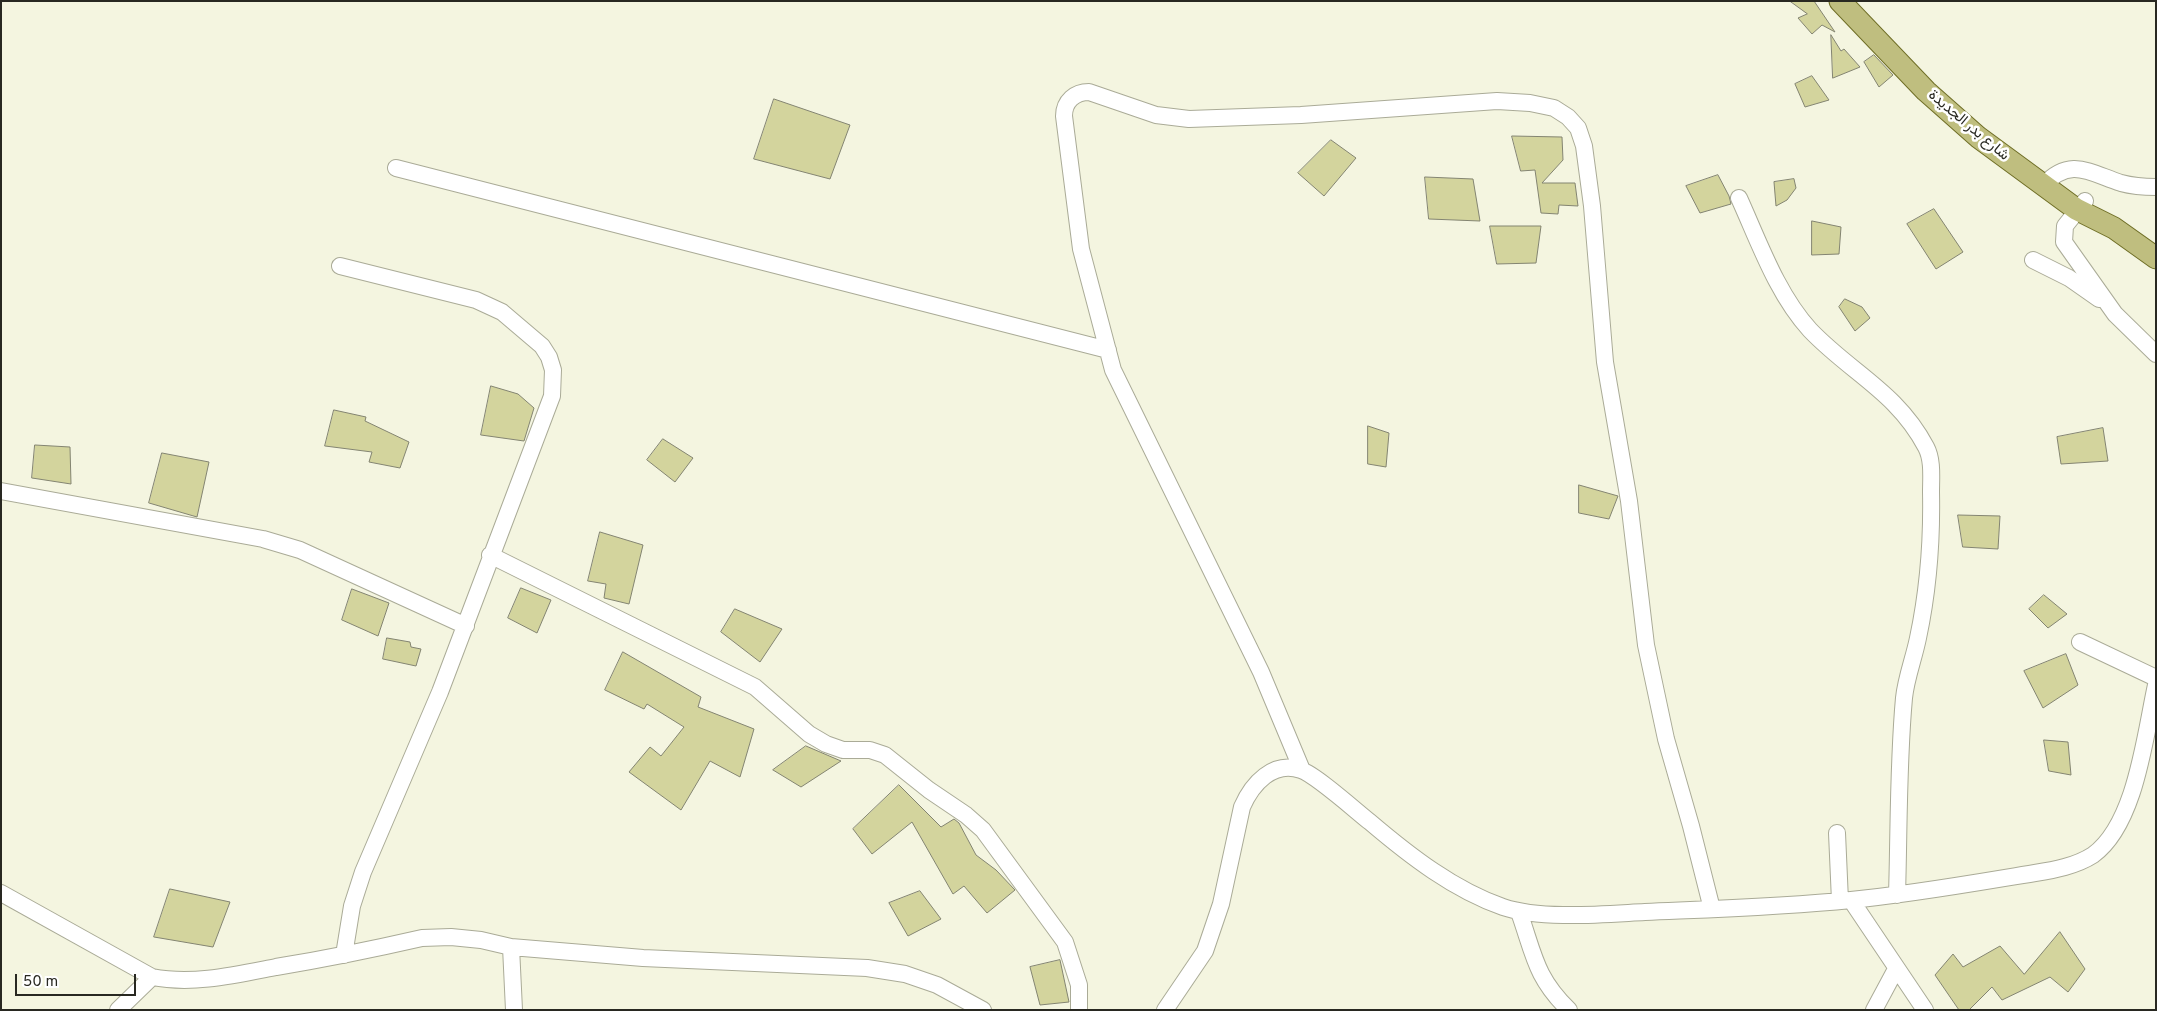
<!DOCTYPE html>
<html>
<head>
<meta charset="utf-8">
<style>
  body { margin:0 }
  #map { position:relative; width:2157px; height:1011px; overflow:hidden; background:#f4f5e0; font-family:Overpass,sans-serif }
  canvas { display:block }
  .frame { position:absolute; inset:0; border:2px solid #282821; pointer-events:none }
  .scale { position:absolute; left:15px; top:974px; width:121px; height:22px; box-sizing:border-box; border:2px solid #282821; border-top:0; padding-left:6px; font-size:15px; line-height:18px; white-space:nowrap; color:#282821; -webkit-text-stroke:4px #fff; paint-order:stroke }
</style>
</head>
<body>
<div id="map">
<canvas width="2157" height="1011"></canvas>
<div class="frame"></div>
<div class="scale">50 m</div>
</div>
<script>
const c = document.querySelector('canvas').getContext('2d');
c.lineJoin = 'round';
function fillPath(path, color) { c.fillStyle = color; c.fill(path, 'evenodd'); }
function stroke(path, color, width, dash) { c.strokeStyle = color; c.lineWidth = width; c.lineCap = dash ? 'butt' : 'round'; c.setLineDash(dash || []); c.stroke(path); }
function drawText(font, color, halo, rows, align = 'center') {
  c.font = font + ' Overpass,Vazirmatn,sans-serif'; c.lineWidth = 5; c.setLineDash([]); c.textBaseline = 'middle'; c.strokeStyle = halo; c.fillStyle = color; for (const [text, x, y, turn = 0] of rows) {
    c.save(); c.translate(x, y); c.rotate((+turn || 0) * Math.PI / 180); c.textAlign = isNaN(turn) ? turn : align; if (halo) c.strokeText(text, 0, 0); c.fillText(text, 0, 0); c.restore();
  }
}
const building = new Path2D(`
  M1790,1H1814L1835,32L1822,25L1812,34L1798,18L1807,14Z
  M1831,35L1841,51L1844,49L1860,67L1833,78Z
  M1874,55L1893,75L1879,87L1864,62Z
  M1812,76L1829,100L1805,107L1795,84Z
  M774,99L850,125L830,179L754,159Z
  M1512,136L1562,137L1563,160L1542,183H1575L1578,206L1559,205L1558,214L1541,213L1535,170L1521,171Z
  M1331,140L1356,158L1324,196L1298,173Z
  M1718,175L1729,196L1731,204L1700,213L1686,186Z
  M1425,177L1473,179L1480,221L1429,219Z
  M1794,179L1796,188L1787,200L1776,206L1774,182Z
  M1934,209L1963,252L1936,269L1907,224Z
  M1812,221L1841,227L1839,254L1812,255Z
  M1490,226H1541L1536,263L1497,264Z
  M1845,299L1862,307L1870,318L1855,331L1839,307Z
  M491,386L518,394L534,408L524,441L481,435Z
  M334,410L366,417L365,421L409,442L400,468L369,462L372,452L325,446Z
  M1368,426L1389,433L1386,467L1368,464Z
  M2103,428L2108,461L2061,464L2057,437Z
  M663,439L693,458L675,482L647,460Z
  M35,445L70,447L71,484L32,478Z
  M162,453L209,462L197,517L149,503Z
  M1579,485L1618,496L1609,519L1579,513Z
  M1958,515L2000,516L1998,549L1963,547Z
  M600,532L643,545L629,604L604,598L606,584L588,581Z
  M521,588L551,600L537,633L508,618Z
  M352,589L389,603L378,636L342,620Z
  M2044,595L2067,614L2048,628L2029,609Z
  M735,609L782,629L760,662L721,632Z
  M387,638L410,642L411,647L421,649L416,666L383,659Z
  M623,652L701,697L698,707L754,729L740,777L710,761L681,810L629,772L650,747L661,756L684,727L647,704L644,709L605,690Z
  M2066,654L2078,685L2043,708L2024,671Z
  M2044,740L2068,742L2071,775L2049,771Z
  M806,746L841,761L801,787L773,770Z
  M899,785L941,827L954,819L959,823L976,855L996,870L1015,890L987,913L964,886L953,894L912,822L872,854L853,829Z
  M170,889L230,902L213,947L154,937Z
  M920,891L941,919L908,936L889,903Z
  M2060,932L2085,969L2068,992L2050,977L2002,1000L1992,987L1969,1010H1959L1935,975L1953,954L1963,967L2000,946L2024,974Z
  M1060,960L1069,1002L1040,1005L1030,967Z`);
fillPath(building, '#d3d49d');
stroke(building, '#838471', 1);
const minor = new Path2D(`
  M396,168L1108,350
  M2043,186C2070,156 2090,173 2121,183C2132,186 2144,187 2156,187
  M1739,198C1759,242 1777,294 1810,330C1851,373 1897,392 1926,447C1933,460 1931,478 1931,492C1932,541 1928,591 1918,638C1914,658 1906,678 1904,698C1898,763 1899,830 1897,895
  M2085,201L2065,226L2064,242L2115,314L2156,354
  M2033,260L2069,278L2099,299
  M340,266L476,300L502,312L542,346L549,357L553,370L552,396L440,692L363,872L352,906L344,955
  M1,491L263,539L300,550L466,626
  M490,555L755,687L809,734L826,744L843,750H870L885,755L929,790L966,815L983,830L1065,942L1079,985V1010
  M2080,642L2156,678
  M1302,770L1261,672L1113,370L1081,249L1064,116C1064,101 1075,92 1089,92L1156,115L1189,119L1301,115L1497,101L1530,103L1554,108L1568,117L1578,128L1584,146L1592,206L1605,362L1629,501L1646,645L1666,739L1691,826L1712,909
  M1837,833L1840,901
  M1,893L152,977C193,985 235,975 276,967C325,959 374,949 422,938L451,937L481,940L511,947L643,958L867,968L905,974L937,985L983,1010
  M1851,900L1925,1010
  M1519,912C1534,954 1535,977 1569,1010
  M511,947L514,1010
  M118,1010L152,977
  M1165,1010L1205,951L1221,904L1242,807C1252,784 1273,760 1301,770C1316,775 1356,811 1370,822C1410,856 1454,890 1503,907C1541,920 1605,914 1645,912C1714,909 1783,907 1851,900C1913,894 1974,883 2035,873C2054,870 2076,866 2093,855C2136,824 2145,735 2156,685
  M1874,1010L1896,969`);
const major = new Path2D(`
  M1840,1L1926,91L1978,137L2076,209L2114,228L2156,258`);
stroke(minor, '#aaab97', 18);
stroke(major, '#6f6e26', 23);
stroke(minor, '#fff', 16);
stroke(major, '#bfbe7f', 21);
drawText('15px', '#282821', '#fff', [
  ["شارع بدر الجديدة",1968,126,40]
]);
</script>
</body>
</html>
